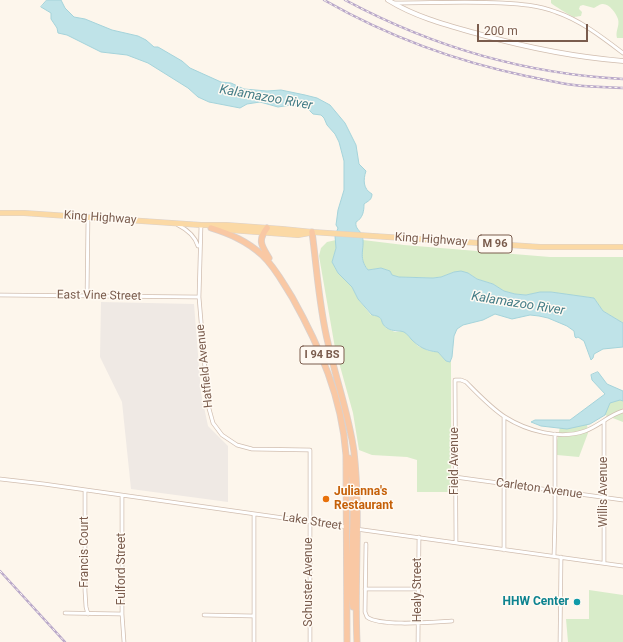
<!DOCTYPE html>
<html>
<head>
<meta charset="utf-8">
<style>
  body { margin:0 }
  #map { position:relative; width:623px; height:642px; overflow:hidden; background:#fdf6ec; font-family:Roboto,sans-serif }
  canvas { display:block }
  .scale { position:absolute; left:477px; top:24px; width:111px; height:18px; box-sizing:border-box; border:2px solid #7a5c4d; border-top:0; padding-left:5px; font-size:12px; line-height:14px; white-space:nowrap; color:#7a5c4d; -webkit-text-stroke:3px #fffaf3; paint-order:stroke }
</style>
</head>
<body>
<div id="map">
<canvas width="623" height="642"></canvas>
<div class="scale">200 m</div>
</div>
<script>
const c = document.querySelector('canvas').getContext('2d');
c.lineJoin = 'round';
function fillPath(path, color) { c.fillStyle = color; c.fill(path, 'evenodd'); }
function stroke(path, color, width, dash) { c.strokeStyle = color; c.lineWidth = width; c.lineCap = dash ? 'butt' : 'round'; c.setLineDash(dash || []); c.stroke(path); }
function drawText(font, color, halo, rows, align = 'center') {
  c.font = font + ' Roboto,sans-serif'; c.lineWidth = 3; c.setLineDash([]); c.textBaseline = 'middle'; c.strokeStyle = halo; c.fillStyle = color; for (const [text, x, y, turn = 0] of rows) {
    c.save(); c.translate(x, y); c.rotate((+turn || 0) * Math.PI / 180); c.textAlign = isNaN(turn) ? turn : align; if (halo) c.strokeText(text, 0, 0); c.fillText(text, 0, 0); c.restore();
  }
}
fillPath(new Path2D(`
  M101,302L194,304L201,393L208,426L228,446V502L131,489L122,402L100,357Z`), '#efe9e4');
fillPath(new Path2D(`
  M551,0H623V38H617C615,31 620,26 618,19C616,13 609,3 602,4C600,4 596,7 594,8L583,5L580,6L579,9L582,12L581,16C580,16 575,17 574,17C571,16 553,5 551,3Z
  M336,240V248L332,262L338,273L352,287L358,299L371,315L379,316L386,328L395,332L402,331L406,333L418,346L429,351L438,352L446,361L450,362L451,360V492H417V460L407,457L372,455L359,450L353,413L335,348L319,256L321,248L327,242Z
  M363,240L404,245L550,257H623V323L603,311L594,298L588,297L574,296L551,292H540L526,295L515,294L504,291L493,284L477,279L468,273L454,272L441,277L433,278L399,277L392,275L390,271L381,268L368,270C360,261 362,251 363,240Z
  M623,398V422L605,415L602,404Z
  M587,424L588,433L579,457L557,455L556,445L560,427Z
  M589,590L623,595V642H568L566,619H589Z`), '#d8ecc9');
const water = new Path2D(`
  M47,0H61L65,8L74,17L85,19L112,30L138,36L146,40L154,47H158L182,61L190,68L221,82L231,83L244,89L267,91L281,90L305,95L317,98L330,105L345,123L356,145L359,164L366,171C363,180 363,189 372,194C372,200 368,201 364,204C364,211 363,218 356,222C355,229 360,230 362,235C366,247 357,257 368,270L381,268L390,271L392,275L399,277L433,278L441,277L454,272L461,271L468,273L477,279L493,284L504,291L515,294L526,295L540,292H551L594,298L603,311L623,323V347L603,349L594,354L593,358L591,360L584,341L578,337L576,338L575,337L574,331L567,326L548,318L539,316L530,315L512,319L495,314L483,320L463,325L457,329L454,336L452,357L450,362L446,361L438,352C426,351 419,347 411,339C409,336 407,334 404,332C399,330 393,332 387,328C378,322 386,317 372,315L358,299L352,287L338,273L332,262L336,248L335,236L338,228L336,225L338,210L344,190V161L339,142L335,134L327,125L324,118L321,115L313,114L307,108L291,105L278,107L260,102L247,104L240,108L209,102L198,97L188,88L148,63L127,55L101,52L67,35L58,33L57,28L51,19V13L41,7Z
  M598,372L607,384L623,391V401L620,400L610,403L605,415L590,424L567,429L541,426L531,422L535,420H570L605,394L592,380L591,375Z`);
fillPath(water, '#bfe3e8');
stroke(water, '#a5d3da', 1);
const minor = new Path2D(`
  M395,3C431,3 466,1 502,3C520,4 538,5 556,12C580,20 602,37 623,53
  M178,225C188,230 195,236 198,246
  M201,225L199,297L208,405L213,423L222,435L237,445L252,449L310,450V642
  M0,295L199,297
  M87,296L88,217
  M604,421V563
  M455,477L623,500
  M0,479L44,484L347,527
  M85,490V591L86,607L88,614
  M122,496V614L124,642
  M356,529L623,566
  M456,543L455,380H461L466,382C478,394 491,408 505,417C527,431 560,440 585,431C599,426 609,415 623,411
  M366,544L365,612L367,617C380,627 434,622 452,621
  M504,550V417
  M554,556L555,519V434
  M365,589H419
  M65,613L122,614
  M204,615L254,616
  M254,642V514
  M418,642L419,537
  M560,642L561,557`);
const tertiary = new Path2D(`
  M388,0C417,18 450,26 482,35C529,48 574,57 623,61`);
const primary = new Path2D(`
  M0,213H24L201,225H226L282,229L312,232L540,247H623
  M217,229L298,235L309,233`);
const trunk = new Path2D(`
  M211,228C230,234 247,241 262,255C275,267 283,283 292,297C320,347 342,398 346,455L347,642
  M267,228C257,241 262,246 269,258
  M312,232C317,269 319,307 328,343C336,380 349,414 354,452C361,515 354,579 357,642
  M349,458C359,507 348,558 353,607`);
stroke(minor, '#d1beb0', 4.5);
stroke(tertiary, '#d1beb0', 5.5);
stroke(primary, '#dad1cd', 6);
stroke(trunk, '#dad1cd', 7);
stroke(minor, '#fff', 3);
stroke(tertiary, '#fff', 4);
stroke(primary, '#fbd9a5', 5);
stroke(trunk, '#f9c8a4', 5.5);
const rail = new Path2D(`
  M324,0C387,36 455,61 526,76C542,79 558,83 574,85C590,87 607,87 623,88
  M345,0C431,46 525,74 623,79
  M0,571L65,642`);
stroke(rail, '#b9a8c9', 2.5);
stroke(rail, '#fffaf3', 1, [3]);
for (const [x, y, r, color] of [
  [326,499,4,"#e8710a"],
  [577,602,4,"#0f9aa8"]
]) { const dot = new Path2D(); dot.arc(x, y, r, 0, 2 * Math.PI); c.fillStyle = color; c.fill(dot); stroke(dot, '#fffaf3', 1.5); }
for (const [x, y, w] of [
  [495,244,34],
  [322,355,44]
]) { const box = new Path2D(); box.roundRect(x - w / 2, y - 9, w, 18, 3); c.fillStyle = '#fffaf3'; c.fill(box); stroke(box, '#7a5c4d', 1); }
drawText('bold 11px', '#7a5c4d', null, [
  ["M 96",495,244],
  ["I 94 BS",322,355]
]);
drawText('12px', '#7a5c4d', '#fffaf3', [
  ["King Highway",100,218,4],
  ["King Highway",431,240,4],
  ["East Vine Street",99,296,1],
  ["Hatfield Avenue",205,366,-96],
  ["Field Avenue",455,461,-90],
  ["Carleton Avenue",539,489,8],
  ["Willis Avenue",604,492,-90],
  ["Lake Street",312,522,9],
  ["Francis Court",85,552,-90],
  ["Fulford Street",122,569,-90],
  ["Schuster Avenue",309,582,-90],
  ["Healy Street",418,590,-90]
]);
drawText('bold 12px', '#c56008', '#fffaf3', [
  ["Julianna's",334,492],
  ["Restaurant",334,506]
], 'left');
drawText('bold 12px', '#0d838f', '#fffaf3', [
  ["HHW Center",569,602]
], 'right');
drawText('italic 13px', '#437c86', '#fffaf3', [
  ["Kalamazoo River",266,98,10],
  ["Kalamazoo River",518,304,9]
]);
</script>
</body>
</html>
